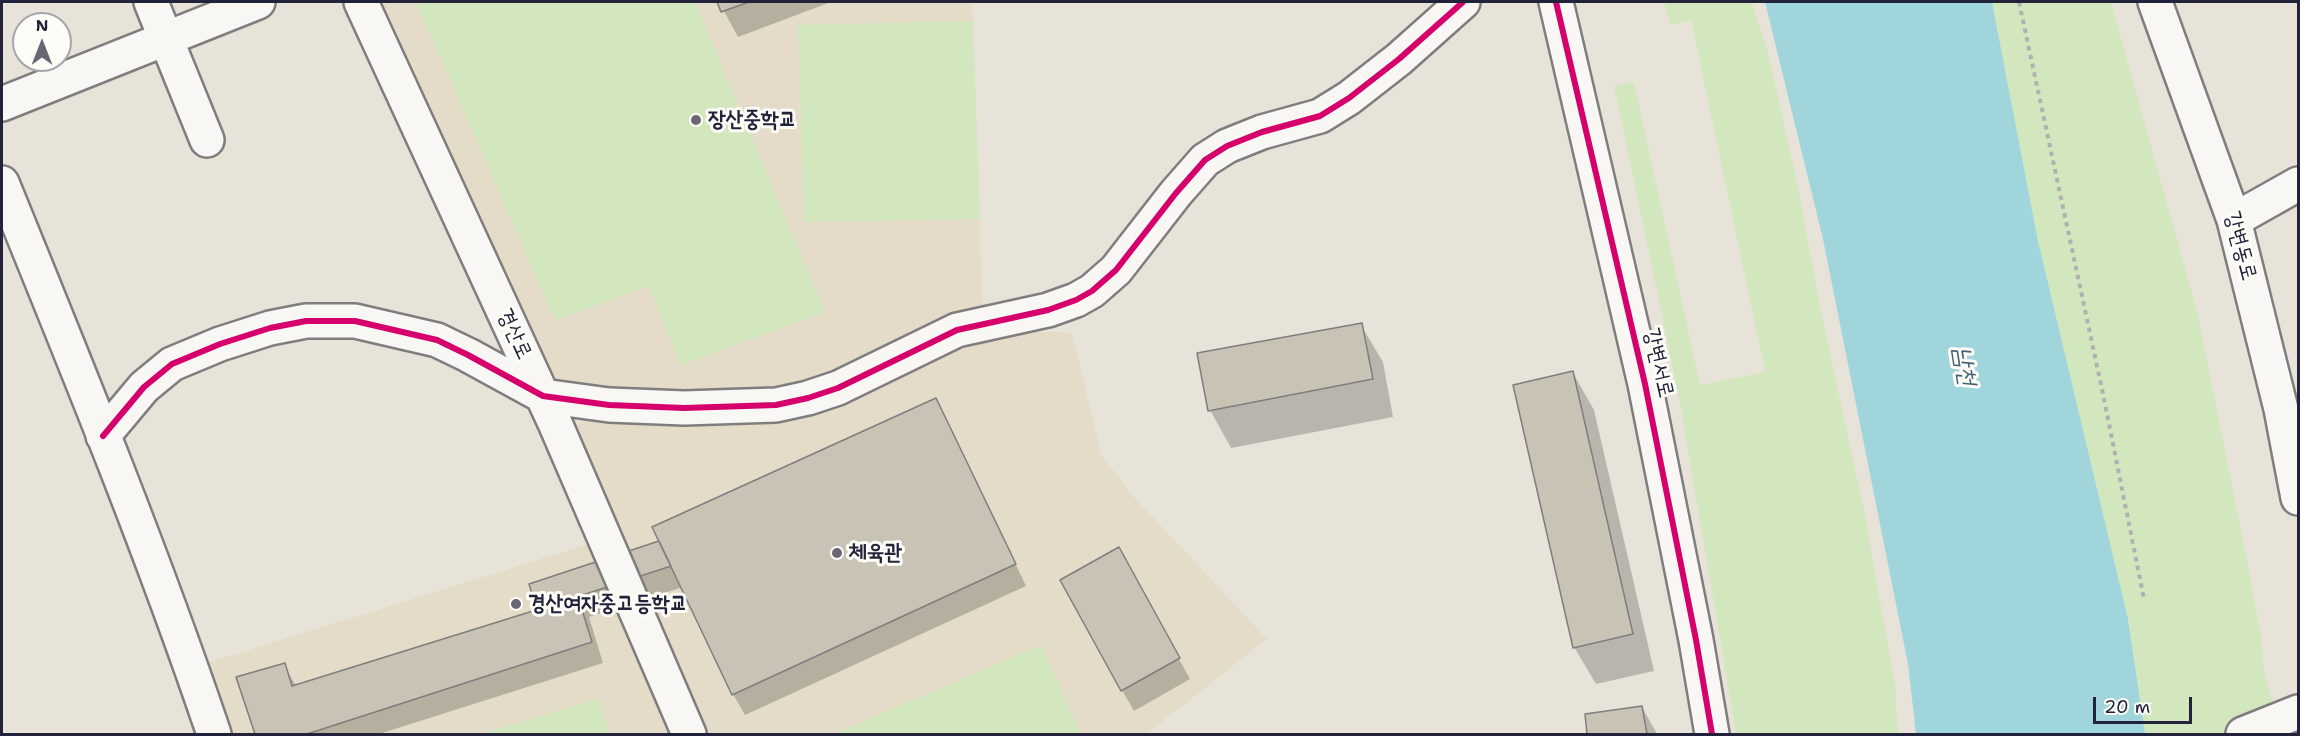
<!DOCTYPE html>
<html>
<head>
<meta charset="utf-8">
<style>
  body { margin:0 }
  #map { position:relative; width:2300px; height:736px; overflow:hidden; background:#e7e3d9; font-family:"Shantell Sans",sans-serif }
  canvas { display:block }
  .frame { position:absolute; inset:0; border:3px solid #22223b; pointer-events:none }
  .north { position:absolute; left:12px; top:12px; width:60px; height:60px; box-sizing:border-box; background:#fdfcf7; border:2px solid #a5a5ac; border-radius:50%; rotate:0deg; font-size:16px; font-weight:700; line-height:24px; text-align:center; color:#22223b }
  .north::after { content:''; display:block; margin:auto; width:21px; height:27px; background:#676672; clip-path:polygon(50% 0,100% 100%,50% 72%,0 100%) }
  .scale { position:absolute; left:2093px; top:697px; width:99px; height:27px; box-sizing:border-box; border:3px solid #22223b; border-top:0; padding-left:8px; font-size:18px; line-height:21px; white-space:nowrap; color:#22223b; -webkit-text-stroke:4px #fdfcf7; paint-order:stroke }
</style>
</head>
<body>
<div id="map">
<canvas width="2300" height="736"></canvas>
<div class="frame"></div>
<div class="north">N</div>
<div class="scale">20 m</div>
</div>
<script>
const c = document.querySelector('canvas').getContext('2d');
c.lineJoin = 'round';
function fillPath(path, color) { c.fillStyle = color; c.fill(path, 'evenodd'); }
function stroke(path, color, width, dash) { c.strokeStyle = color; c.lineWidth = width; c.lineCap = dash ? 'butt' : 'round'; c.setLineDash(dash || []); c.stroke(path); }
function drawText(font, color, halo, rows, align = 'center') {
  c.font = font + ' "Shantell Sans","Poor Story",sans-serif'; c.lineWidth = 6; c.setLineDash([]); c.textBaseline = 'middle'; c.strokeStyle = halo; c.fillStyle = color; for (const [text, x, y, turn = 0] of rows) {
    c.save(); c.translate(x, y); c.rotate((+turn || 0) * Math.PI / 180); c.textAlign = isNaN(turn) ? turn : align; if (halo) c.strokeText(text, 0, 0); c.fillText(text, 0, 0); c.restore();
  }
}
fillPath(new Path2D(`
  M362,2H972L983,324L969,330L1072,333L1101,454L1133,496L1267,639L1150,731L1149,734H214L191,668L605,539L559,432L614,406L543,396Z`), '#e4dbc8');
fillPath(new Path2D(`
  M416,2H695L825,312L681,365L649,286L555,320Z
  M1664,2H1752L1769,56L1797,183L1822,316L1864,510L1895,685L1898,734H1736L1679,397L1614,86L1634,82L1700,385L1765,372L1691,20L1671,25Z
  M1992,2H2111L2197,311L2243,540L2261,636L2264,672L2282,734H2145L2128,619L2038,241Z
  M973,21L980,219L804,222L798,25Z
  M1041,645L1081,734H834Z
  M598,699L610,734H481Z`), '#d3e7be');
fillPath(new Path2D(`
  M1765,2H1992L2038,241L2128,619L2145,734H1916L1908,664L1823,239Z`), '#9fd5db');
fillPath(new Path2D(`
  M719,2H831L738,37Z
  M1361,325L1383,362L1393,417L1231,448L1210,410Z
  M1573,373L1594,410L1654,671L1596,684L1574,647Z
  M936,400L947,420L1026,586L745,715L733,694L683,587L589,617L603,663L379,734H257L238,678L284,665L296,686L539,611L661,542Z
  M1130,570L1190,679L1134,711L1122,690Z
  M1642,707L1657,734H1589L1590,733Z`), '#0003');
const building = new Path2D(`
  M717,2H749L721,12Z
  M1362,323L1373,379L1208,411L1197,353Z
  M1573,371L1633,634L1573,648L1513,385Z
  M936,398L1016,564L732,695L652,527Z
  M659,541L671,566L537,610L529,584Z
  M1119,547L1180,658L1121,691L1060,580Z
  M578,597L592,642L307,734H255L236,677L285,663L292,686Z
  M1642,706L1647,734H1587L1585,714Z`);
fillPath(building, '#c9c3b5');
stroke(building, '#7f7d7e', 1.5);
const minor = new Path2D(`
  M151,2L207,140
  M361,2L555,423L689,734
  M1556,2L1645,384L1696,640L1712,734
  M2155,2L2234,220L2281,409L2298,498
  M2,104L258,2
  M2,183C76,365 151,548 214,734
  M2234,220L2298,184
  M103,436L144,387L172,364L220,344L270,328L306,321H355L437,340L468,355L543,396L609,405L684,408L776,405L808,398L838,388L957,330L1048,310L1076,300L1092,291L1116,270L1176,193L1205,160L1227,146L1262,132L1320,116L1349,98L1399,59L1463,2
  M2243,734L2298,712`);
stroke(minor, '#7f7d7e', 38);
stroke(new Path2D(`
  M2019,2L2103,394L2144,599`), '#b1b0b1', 4, [4.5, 4.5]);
stroke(minor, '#f8f7f4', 33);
stroke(new Path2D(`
  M1556,2L1645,384L1696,640L1712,734
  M103,436L144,387L172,364L220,344L270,328L306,321H355L437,340L468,355L543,396L609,405L684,408L776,405L808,398L838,388L957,330L1048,310L1076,300L1092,291L1116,270L1176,193L1205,160L1227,146L1262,132L1320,116L1349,98L1399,59L1463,2`), '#d6006c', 6);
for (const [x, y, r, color] of [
  [696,120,6,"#676672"],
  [837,553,6,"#676672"],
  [516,604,6,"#676672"]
]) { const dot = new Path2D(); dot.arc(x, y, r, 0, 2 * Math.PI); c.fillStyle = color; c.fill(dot); stroke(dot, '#fdfcf7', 2); }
drawText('bold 22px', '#22223b', '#fdfcf7', [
  ["장산중학교",708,120],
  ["체육관",849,553],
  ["경산여자중고등학교",528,604]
], 'left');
drawText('22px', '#22223b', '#fdfcf7', [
  ["강변동로",2240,246,75],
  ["경산로",514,334,65],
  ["강변서로",1658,363,77]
]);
drawText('italic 24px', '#435f73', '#fdfcf7', [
  ["남천",1964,366,81]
]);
</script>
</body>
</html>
